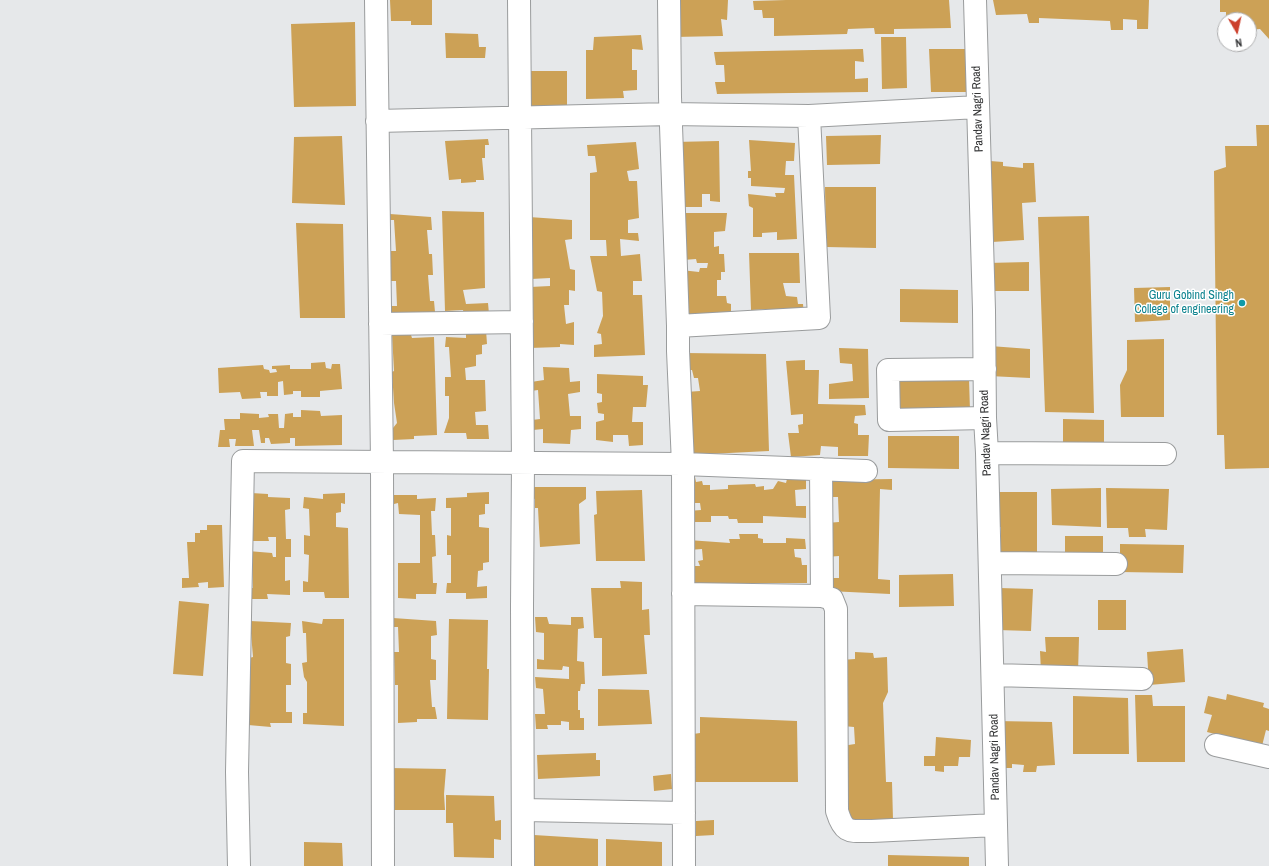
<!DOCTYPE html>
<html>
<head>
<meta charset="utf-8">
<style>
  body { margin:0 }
  #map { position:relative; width:1269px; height:866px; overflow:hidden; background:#e6e8ea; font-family:"Archivo Narrow",sans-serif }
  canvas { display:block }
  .north { position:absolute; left:1217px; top:12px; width:40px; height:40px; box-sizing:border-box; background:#fff; border:1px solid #aeaeaf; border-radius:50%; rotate:171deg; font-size:11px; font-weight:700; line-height:16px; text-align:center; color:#343536 }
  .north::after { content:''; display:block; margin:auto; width:14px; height:18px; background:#cc402c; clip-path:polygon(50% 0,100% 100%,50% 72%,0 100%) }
</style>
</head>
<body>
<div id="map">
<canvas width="1269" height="866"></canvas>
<div class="north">N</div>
</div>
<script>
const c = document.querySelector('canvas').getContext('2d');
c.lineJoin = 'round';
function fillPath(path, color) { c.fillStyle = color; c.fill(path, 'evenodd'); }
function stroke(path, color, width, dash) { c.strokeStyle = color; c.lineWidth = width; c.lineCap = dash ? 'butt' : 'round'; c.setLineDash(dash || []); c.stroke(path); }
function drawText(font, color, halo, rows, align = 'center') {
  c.font = font + ' "Archivo Narrow",sans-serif'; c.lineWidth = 3; c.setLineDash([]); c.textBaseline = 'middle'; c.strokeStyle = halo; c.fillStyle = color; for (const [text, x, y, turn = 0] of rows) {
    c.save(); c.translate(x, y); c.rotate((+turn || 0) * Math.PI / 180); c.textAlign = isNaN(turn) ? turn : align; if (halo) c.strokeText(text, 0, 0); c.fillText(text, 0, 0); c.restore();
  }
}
fillPath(new Path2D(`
  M390,0H432V25H411V21H391Z
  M674,0H728L727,20L721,19L723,36L674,37Z
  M786,0H949L951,28L894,29V34H875L874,28L848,29L847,34L774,36V18H763L762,10H754L753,1Z
  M993,0H1149L1148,29H1137V20L1123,19V30H1111L1110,21L1039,18V23H1029L1027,14L996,15Z
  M1220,0H1269V39L1260,29L1249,30V20H1226V12H1220Z
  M355,22L356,106L294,107L291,24Z
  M445,33L478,34L479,47H486L485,58H446Z
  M641,35L643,50L632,49V70H637V90L623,91L624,98L586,99V50H593L594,37Z
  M881,37H906L907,88L882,89Z
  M863,49L864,62L855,61V79L868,78V92L717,94L715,82H725L724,65H716L714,52Z
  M929,49H966V92H931Z
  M523,71H567V106L524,108Z
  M1256,125H1269V468L1225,469L1224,435H1217L1214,171L1226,167L1225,146H1257Z
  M881,135L880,164L827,165L826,136Z
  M342,136L345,205L292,203L294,137Z
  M488,139L489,145H485V158H482L484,180H476V182L461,183V179L449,180L445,141Z
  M749,140L795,143L794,161H786L785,175H794L797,239L777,240V232L762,233V237H753V208L749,206L748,194L776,197L775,193H784L785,188L751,186V178H748V171H751Z
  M719,141L720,202L710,201V194H702V207H677L674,142Z
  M636,142L639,169L627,171L629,181H637L639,218L628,220V233H638L639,241L620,239L621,256L640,254L642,281H633V295H642L645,355L594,357V345L602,344L601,334L597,333L603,316L602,292L597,291L590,256H607L606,240H590V173L597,172L595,156H588L587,145Z
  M990,161L1003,162V166L1023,168V163H1034L1036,202L1022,203L1024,240L992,242Z
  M825,187H876V248L826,247Z
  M442,211L484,212L485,288L463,290L466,304L488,303L489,314L464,316L463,310L445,311Z
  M679,213H727L725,231L714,232V247L719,246V254H724L725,272H721V280H717V296H726L727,303L731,304V317L684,318L681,270L699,272L700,268H707L708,263H697L696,259L683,260Z
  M390,214L431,217L432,230H427L429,254H432L433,275H428L430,301H434L435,312L392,314L391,306H397L396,281H390V251H396L394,220H390Z
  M1089,216L1094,413L1045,412L1038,217Z
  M529,217L572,220V239L565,240L570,269L575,270V291L569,290V305H564L566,324L574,322V345L560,344V347L529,348L530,287L550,286V278L531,279Z
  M296,223L343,224L345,318H300Z
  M749,253H799L800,283H783L786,296L797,297L798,304H803L804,316L770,315L771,309L751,310Z
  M1029,262V291H989L987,263Z
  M1170,287V320L1135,322L1134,288Z
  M900,289L958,290V323L900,322Z
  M486,330L487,344L482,345V354L476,355V366L465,368L466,380H485L486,411L475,412L476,425H488L489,439H467L466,433H444L449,418V396H445V377H451L449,347H445L446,337L466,338V331Z
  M392,334L411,335L412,338L434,337L437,435L414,436V439L393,440V428L397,423L394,403L392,372L394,371Z
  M1164,339V417H1121L1120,385L1127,370V340Z
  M990,346L1030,349V378L989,376Z
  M839,348L868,349L869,398L829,399V384L853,381L852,364L840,363Z
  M684,353L766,354L769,451L689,455L686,392L700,391L698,378H694L692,370H686Z
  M805,360V370H819L818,404L865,405L866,415L855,416L854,423L858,424V435H869L868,456H838V447L821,446L820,455L791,457L788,433H799L798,425L803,424V414L791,415L786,361Z
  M325,362L326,368L331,369L332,364H340L342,389L320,391V397H301V391H293V394L284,395L283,381L278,382V396H267V392H260L261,398L242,399L240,392L219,393L218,368L263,365L264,369L269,370L270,373L277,372L276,369H272V366L290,365V369H311V363Z
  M543,367L569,368L570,382L580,381V392L568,394L570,416H581V429L571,430L570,444L543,443V429L533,430L532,420L540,419L538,390L531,391V382L544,380Z
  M597,374L643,376V385H648L646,407H633L632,422H643V445L629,446L628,435H613V442L596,440V422L604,420V414L598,413L597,403L602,402V394L597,393Z
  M898,378H969L970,411H898Z
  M301,410L320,411L321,416L342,415V445L295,446V438H290V443L271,444L269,438H265V443H261L259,430H252L254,446H235L236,439H229L230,447H218L220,430H225L224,419H240V413L259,414V418L269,417L268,414H278L279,428H284L285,414L293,413V417H301Z
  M1063,419L1104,420V450H1063Z
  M888,436H959V469L888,468Z
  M806,474V489L795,490L796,506H806V518L763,516V523H738L737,519H729L728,516H711V522H689L688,511L701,510L700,503H694L686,478L695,477L696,482L702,481L703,485H710V490L728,489V485L755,484L756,487L764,486V490L773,489L778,481L786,483L787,479Z
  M892,479V490L880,489L878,579L890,580V594L829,591L828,578H839V556L826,557V523L839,522L838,497H829L828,480Z
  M532,487H586V499L579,504L580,544L540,547L538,508H535V499L531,498Z
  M1101,488V527L1052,525L1051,489Z
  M1106,488L1169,489L1167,530L1145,529L1146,537H1129L1128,528H1107Z
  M642,490L645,561H596L594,515L597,514L596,491Z
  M489,492V504H485V514L479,515V527L489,528V562L483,563V570L478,571L477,587L487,586V598L466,599V593H446L447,583H451V555H447V535L451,536V508H446V498L467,497V493Z
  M993,492H1037V558H1001V527L993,528Z
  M251,493L268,494V497L290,498V509L285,510L286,539H291V557H285V581L290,580V595L267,594L268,599H247L246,588H253L252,561H247L248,551L272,553L273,557H276V537H268L269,541H246Z
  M345,493V504L341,503V512L336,513V527L348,528L349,598H325L324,592H303V581L308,582L309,555L304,554V535L310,536L309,509L303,508L304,497L323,499V494Z
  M394,495H417V499L436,498L435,511H431L432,535H435L436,556L432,557L433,583H437L436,594H416V599L398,598V563H420V515L399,514L398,503L394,504Z
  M207,525H222L224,587L208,588V582L198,583L199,587L182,588V578H189L187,542H195V533H200V530H207Z
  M739,534H758V538L763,539V543H786V538L805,539L806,549H794L795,557L801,558L802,565H807V583H691L689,566H700L698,561L703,560L702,549L689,550L688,540L730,543L729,539H740Z
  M1065,536H1103V561H1065Z
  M1120,544L1184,545L1183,573L1120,572Z
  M953,574L954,606L899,607V575Z
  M620,581L642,582V610L649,609L650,635H644L647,674L602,676V638H594L591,588H621Z
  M999,588L1033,589L1031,631L997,630Z
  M1098,600H1126V630H1098Z
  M179,601L209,604L203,676L173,674Z
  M535,617H547L549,624L571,625V617H583L584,628L578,629L577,661L584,662L585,684H581L580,691H578V710H580V718H584V730H569V722L561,721V725H547L548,729H536L535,714H545L543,689L536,688L535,677L569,679V667L563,666L562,670L537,669V659L544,660V633L536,632Z
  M393,618L436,621L437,635L431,636V659L436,660V680H430L432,707H435L437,719H417V722L398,723V685H395L394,652H399L398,627H393Z
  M323,619H344V726L303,724V713H307V682L304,677L302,663L307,662L306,633H303L302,621L322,624Z
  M449,619L488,620L487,669H489L488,720L447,719Z
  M250,621L291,623L290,636L286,637V663L291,664V685H286V712H292V723H270L271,727L248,725L249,658L253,657Z
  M1045,637H1079L1078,673L1041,672L1040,651L1046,652Z
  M1183,649L1185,682L1149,685L1147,652Z
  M855,652L873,653L874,658L887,657L888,692L883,703L886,782H892L893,820L846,823L842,746L855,744L854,727L843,726L841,660L855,659Z
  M598,689L649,690L652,724L598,726Z
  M1227,694L1264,703L1263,707L1269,709V731L1266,730L1262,746L1207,732L1212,715L1204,713L1208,696L1226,700Z
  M1135,695H1152L1153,706H1185V762H1137Z
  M1073,696L1128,698L1129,754H1073Z
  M700,717L797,721L798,782H693V734L700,733Z
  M996,721L1052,722L1055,765L1037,766L1036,772H1023L1024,765L1012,764V768H998Z
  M936,737L971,740L970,757H959L958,766H944V772L935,771V766H924V756H935Z
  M596,753V760H600V776L538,779L537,755Z
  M389,768L446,769L444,794L445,810H390Z
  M671,774L672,789L654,791L653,776Z
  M446,795L494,796L495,821L501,820V840L494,839V858L454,857L453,823H446Z
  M714,820V835L696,836V821Z
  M534,835L598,839V866H534Z
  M606,839L662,842V866H606Z
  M304,842L342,843L343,866H304Z
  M888,855L969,857V866H888Z`), '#cca156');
const minor = new Path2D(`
  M376,0L382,462L383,866
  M519,0L523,463L522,607L523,866
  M669,0L670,97L678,326V351L683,464L684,866
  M975,0L984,310L985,418L987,453L997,866
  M377,121L670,114L809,116L978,107
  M380,324L522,322
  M678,326L819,318L809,116
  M985,369L888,370L889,420L985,418
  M987,453L1165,454
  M821,469L822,596
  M990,563L1116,564
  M683,594L822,596L832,599L836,609L837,811C844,834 849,831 872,831L996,825
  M993,675L1142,679
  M1216,745L1269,757
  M523,810L684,813
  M239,866L237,772L243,461L683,464L866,471`);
stroke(minor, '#9a9c9d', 24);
stroke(minor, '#fff', 22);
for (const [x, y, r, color] of [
  [1242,303,4,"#0f9aa8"]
]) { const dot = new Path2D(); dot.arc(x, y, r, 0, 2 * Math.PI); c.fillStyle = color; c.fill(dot); stroke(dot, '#fff', 1.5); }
drawText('12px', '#343536', '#fff', [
  ["Pandav Nagri Road",978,109,-92],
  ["Pandav Nagri Road",986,433,-92],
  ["Pandav Nagri Road",995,757,-91]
]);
drawText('12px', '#0d838f', '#fff', [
  ["Guru Gobind Singh",1234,296],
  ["College of engineering",1234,310]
], 'right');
</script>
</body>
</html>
